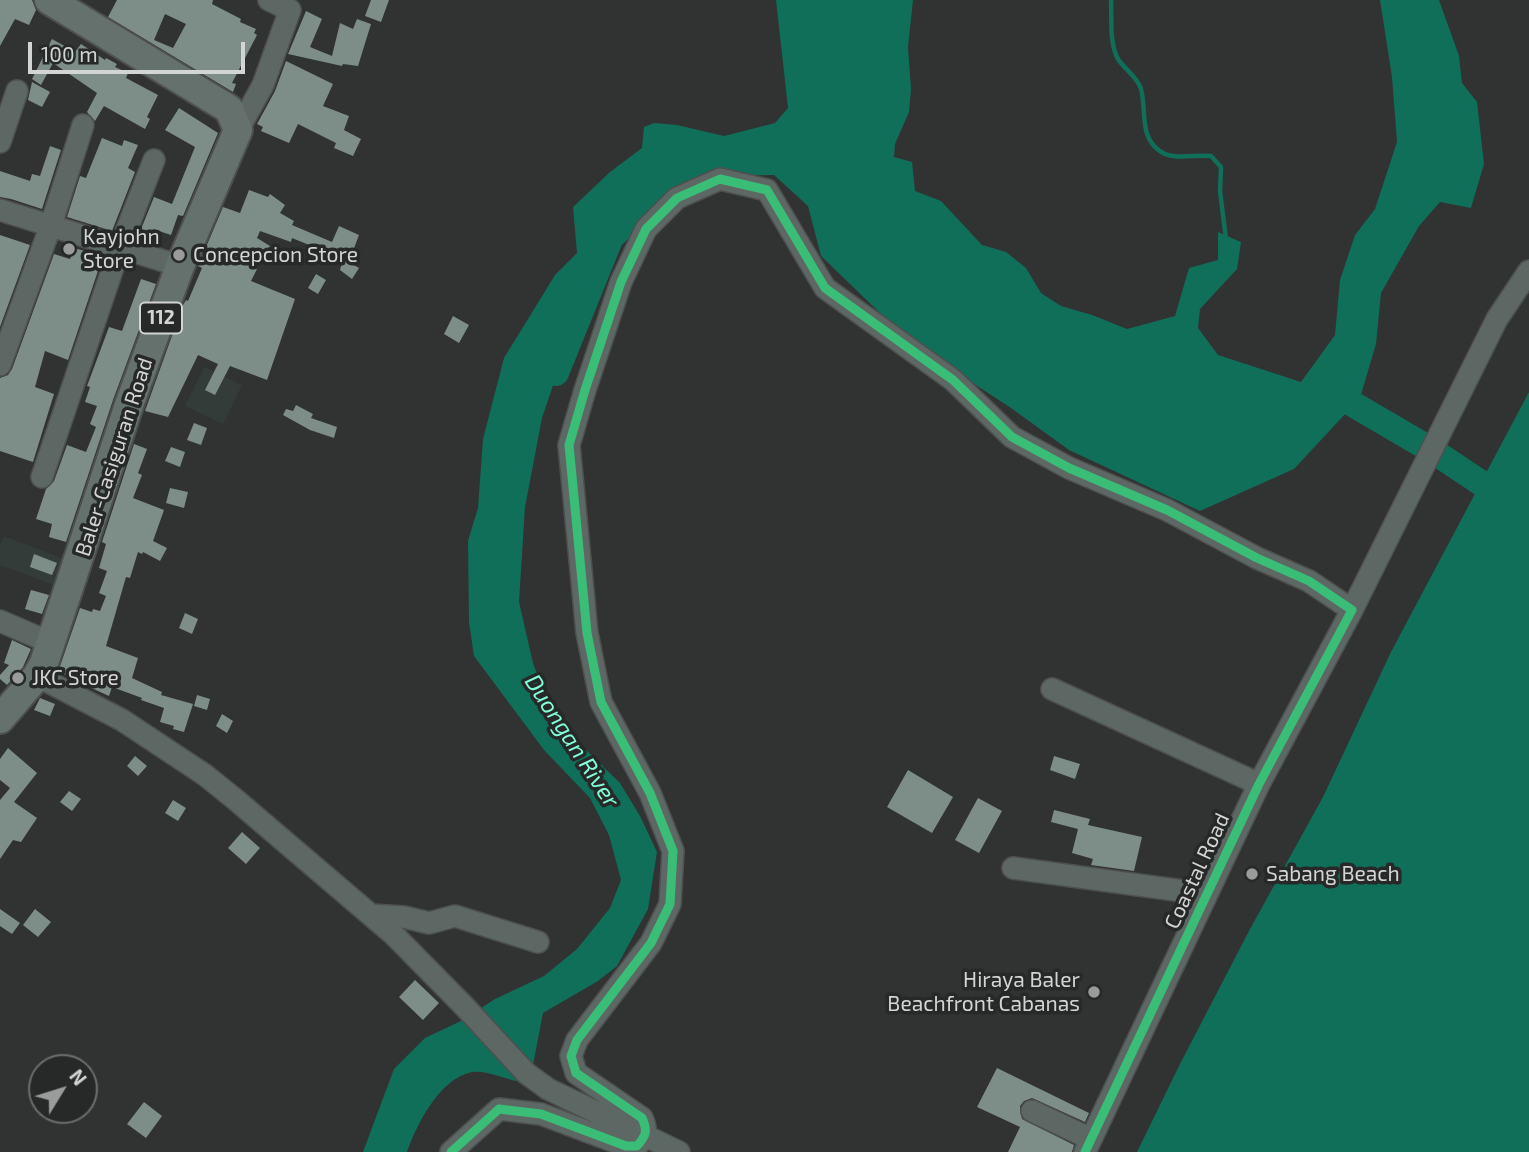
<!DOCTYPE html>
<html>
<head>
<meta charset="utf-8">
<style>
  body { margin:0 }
  #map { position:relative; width:1529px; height:1152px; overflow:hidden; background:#313232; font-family:"Exo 2",sans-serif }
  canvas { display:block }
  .north { position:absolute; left:28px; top:1054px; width:70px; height:70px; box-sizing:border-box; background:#262928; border:2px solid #6b6d6d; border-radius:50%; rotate:52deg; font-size:19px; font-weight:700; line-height:28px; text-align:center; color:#d3d4d4 }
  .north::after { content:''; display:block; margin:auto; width:24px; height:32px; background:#9a9b9b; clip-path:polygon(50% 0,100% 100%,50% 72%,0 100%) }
  .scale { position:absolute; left:28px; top:42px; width:217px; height:32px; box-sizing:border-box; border:4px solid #d3d4d4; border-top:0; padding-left:9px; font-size:21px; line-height:24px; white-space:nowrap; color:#d3d4d4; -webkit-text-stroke:5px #262928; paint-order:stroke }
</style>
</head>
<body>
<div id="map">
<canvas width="1529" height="1152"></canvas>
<div class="north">N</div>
<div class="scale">100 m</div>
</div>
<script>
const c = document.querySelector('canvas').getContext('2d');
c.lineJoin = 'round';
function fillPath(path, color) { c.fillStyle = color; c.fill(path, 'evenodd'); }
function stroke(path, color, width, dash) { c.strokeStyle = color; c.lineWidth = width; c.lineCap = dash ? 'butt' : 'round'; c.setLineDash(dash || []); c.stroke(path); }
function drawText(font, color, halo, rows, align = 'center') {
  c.font = font + ' "Exo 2",sans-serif'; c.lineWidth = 7; c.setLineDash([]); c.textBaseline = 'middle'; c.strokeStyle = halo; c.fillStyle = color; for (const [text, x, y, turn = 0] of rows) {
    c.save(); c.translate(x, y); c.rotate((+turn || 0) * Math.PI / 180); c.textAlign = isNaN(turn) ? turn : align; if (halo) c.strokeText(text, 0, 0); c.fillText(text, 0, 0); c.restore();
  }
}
fillPath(new Path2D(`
  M204,367L242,385L223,424L185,406Z
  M4,536L74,563L64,589L0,565V546Z`), '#343c39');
fillPath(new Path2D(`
  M776,0H913L908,47L911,89L909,112L895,144L894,157L912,162L915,191L941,201L982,245L1006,252L1026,268L1041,293L1061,306L1092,315L1127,329L1175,316L1189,268L1218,260V232L1241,242L1237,269L1200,309L1198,328L1218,355L1301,382L1335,335L1340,280L1355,235L1375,209L1397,142L1392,77L1380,0H1439L1459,56L1462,83L1477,102L1484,164L1471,208L1440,202L1419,226L1381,293L1376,344L1360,398L1294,469L1200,511L1069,450L1011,408L910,342L821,256L808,206L774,175L715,176L668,189L645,202L615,232L587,285L542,418L525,507L519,602L533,663L547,701L578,742L620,783L640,816L657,852L648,909L617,966L598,981L543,1013L533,1065L516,1081C504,1078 484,1070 472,1072C439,1079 417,1124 407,1152H363L394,1069L425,1038L463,1020L495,999L544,976L577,949L610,908L621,880L609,835L590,798L544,750L474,656L469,622L468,541L478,508L483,439L504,358L555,275L577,253L573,207L610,172L642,148L644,127L654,123L677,125L724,136L775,123L788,108Z
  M1529,392V1152H1137L1180,1064L1250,929L1323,797L1391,652Z`), '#106f59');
stroke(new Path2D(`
  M1111,0C1112,18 1109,43 1118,59C1124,69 1137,76 1141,89C1147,111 1138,139 1163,153C1177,160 1197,154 1211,156L1221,167L1220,191L1226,239`), '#106f59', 4.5);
stroke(new Path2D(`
  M556,373L611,237L681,174
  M1339,396L1433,451L1481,483`), '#106f59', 26);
fillPath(new Path2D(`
  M0,0H32L36,10L29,25L15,19L0,46Z
  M117,0H213L212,4L241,19L240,22L256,29L254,33L257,35L232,83L236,84L233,92L108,17ZM165,14L186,24L173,48L154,40Z
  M371,0H389L381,22L365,16Z
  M306,11L322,19L310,47L332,56L340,23L353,29L357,19L371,24L358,66L343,64L342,66L288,54Z
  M52,39L75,52L81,44L105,60L106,58L117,64L115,67L128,73L126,78L158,95L147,117L150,119L145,129L104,106L95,121L87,112L97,93L53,63L41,85L32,79Z
  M286,61L333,84L323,106L349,116L344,130L361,139L353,156L334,148L336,143L298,124L289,143L261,131L263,127L257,124L275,91Z
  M32,82L50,92L42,107L28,100Z
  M179,108L218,133L183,216L178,215L171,235L153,229L149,243L137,239L154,197L172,204L195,147L165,130Z
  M102,138L122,146L124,140L138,145L128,168L135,172L112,231L67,217L80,176L86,178Z
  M50,146L61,150L42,209L11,199L0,197V171L30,181L32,174L40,176Z
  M249,190L268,197L270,194L285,205L280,213L294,221L292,225L332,242L339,226L359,235L353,251L357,252L352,264L359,268L352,279L340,270L342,262L325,255L319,251V249L292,238L291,242L260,231L257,238L270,246L255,268L257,269L251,281L295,299L267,380L230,366L215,395L205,390L218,364L198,355L168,417L145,411L183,305L186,300L188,301L202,268L198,266L223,207L240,213Z
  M0,235L30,245L0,327Z
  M74,248L103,256L68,360L45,351L35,387L54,394L33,462L0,451V378L8,375L12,369L54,254L70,259Z
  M316,274L326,280L318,294L308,288Z
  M141,279L156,284L113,400L66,542L49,537L52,524L36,519L46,489L54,481L67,445L86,452L96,427L90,424L97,406L85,402L90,387L87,386L109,327L122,331Z
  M453,316L469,325L459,343L444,334Z
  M296,405L313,414L311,418L337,427L334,438L310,430L283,415L286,409L293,411Z
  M194,423L207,428L201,445L187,440Z
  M134,444L147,449L138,473L142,475L133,498L164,510L153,541L167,548L160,561L143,552L142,554L138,552L130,578L126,577L106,646L138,658L132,678L162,692L161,695L193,704L184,732L173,729L174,726L160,722L164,708L141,700L142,698L112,687L109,696L76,681L77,679L58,672L80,608L92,612L93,609L100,611L106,596L99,593L107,571L99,568L106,544L102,542Z
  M171,447L185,452L180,467L165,461Z
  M170,488L188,492L184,508L166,503Z
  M34,554L57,563L52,575L30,567Z
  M31,590L49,595L42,614L25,609Z
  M185,613L198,619L192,634L179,628Z
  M12,640L31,649L23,667L7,685L0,679V675L9,665L4,663Z
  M197,695L210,699L207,710L194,706Z
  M40,698L55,704L50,716L34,710Z
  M222,714L233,721L227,733L216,726Z
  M8,748L37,773L14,802L37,818L21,842L13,840L0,859V800L10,788L0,780V759Z
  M135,756L147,766L138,776L127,766Z
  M1054,756L1080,764L1075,779L1050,770Z
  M908,770L953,797L932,833L887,807Z
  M69,791L81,799L72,811L60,802Z
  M978,798L1002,811L979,853L955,840Z
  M173,800L186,808L178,821L165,813Z
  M1054,810L1090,819L1088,825L1142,837L1134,871L1091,865L1093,859L1072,853L1078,829L1051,822Z
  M242,832L260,848L246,864L228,848Z
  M0,909L20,923L12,934L0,926Z
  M35,909L51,922L38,937L23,925Z
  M415,980L439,1003L423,1020L399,997Z
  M997,1068L1089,1113L1085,1122L1032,1098L1024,1101L1020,1106L1022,1119L1074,1145L1072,1152H1008L1020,1127L977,1107Z
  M144,1102L162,1116L146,1138L127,1124Z`), '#7d8e89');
const minor = new Path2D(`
  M238,130L263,85L290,10L269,0
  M0,142L17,91
  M0,210L180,266
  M0,365L51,225L83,125
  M42,477L120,247L154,160
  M0,621L51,643
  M37,676L122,720L205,775L236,800L393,934L466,1008L526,1073L548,1089L679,1152
  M1052,689L1259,784
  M1013,868L1205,894
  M371,915L404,917L429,923L455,916L538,942
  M1032,1111L1091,1139
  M451,1152L499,1109L541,1114L626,1146H637C646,1136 648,1131 642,1118L576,1073L571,1056L577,1040L651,943L670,904L673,851L650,793L601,702L587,633L569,445L585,390L621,282L646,229L677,198L720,179L767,190L825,288L953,380L1012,437L1069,468L1167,510L1257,558L1309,581L1352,610
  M1085,1152L1259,784L1352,610L1497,319L1529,271`);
const major = new Path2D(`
  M0,719L37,676L44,663L129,405L180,266L238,130L229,109L49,0`);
stroke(minor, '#4e4f4f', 24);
stroke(major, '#4e4f4f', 32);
stroke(minor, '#5d6864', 21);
stroke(major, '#64716d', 28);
stroke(new Path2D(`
  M451,1152L499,1109L541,1114L626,1146H637C646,1136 648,1131 642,1118L576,1073L571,1056L577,1040L651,943L670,904L673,851L650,793L601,702L587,633L569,445L585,390L621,282L646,229L677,198L720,179L767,190L825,288L953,380L1012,437L1069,468L1167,510L1257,558L1309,581L1352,610L1259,784L1085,1152`), '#3abd76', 9);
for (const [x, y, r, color] of [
  [69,249,7,"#9a9b9b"],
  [179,255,7,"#9a9b9b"],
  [18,678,7,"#9a9b9b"],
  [1252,874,7,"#9a9b9b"],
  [1094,992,7,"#9a9b9b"]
]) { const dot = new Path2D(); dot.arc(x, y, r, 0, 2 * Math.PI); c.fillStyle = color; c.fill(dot); stroke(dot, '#262928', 2.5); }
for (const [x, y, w] of [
  [161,318,42]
]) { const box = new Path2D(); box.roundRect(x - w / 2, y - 15.5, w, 31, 5); c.fillStyle = '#262928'; c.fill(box); stroke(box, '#d3d4d4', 2); }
drawText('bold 19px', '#d3d4d4', null, [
  ["112",161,318]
]);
drawText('21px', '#d3d4d4', '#262928', [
  ["Kayjohn",83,237],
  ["Store",83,261],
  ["Concepcion Store",193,255],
  ["JKC Store",32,678],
  ["Sabang Beach",1266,874],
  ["Hiraya Baler",1080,980,"right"],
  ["Beachfront Cabanas",1080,1004,"right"]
], 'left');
drawText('21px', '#d3d4d4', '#262928', [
  ["Baler-Casiguran Road",114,457,-72],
  ["Coastal Road",1197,871,-65]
]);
drawText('italic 23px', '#82fed8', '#262928', [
  ["Duongan River",572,741,57]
]);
</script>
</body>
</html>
